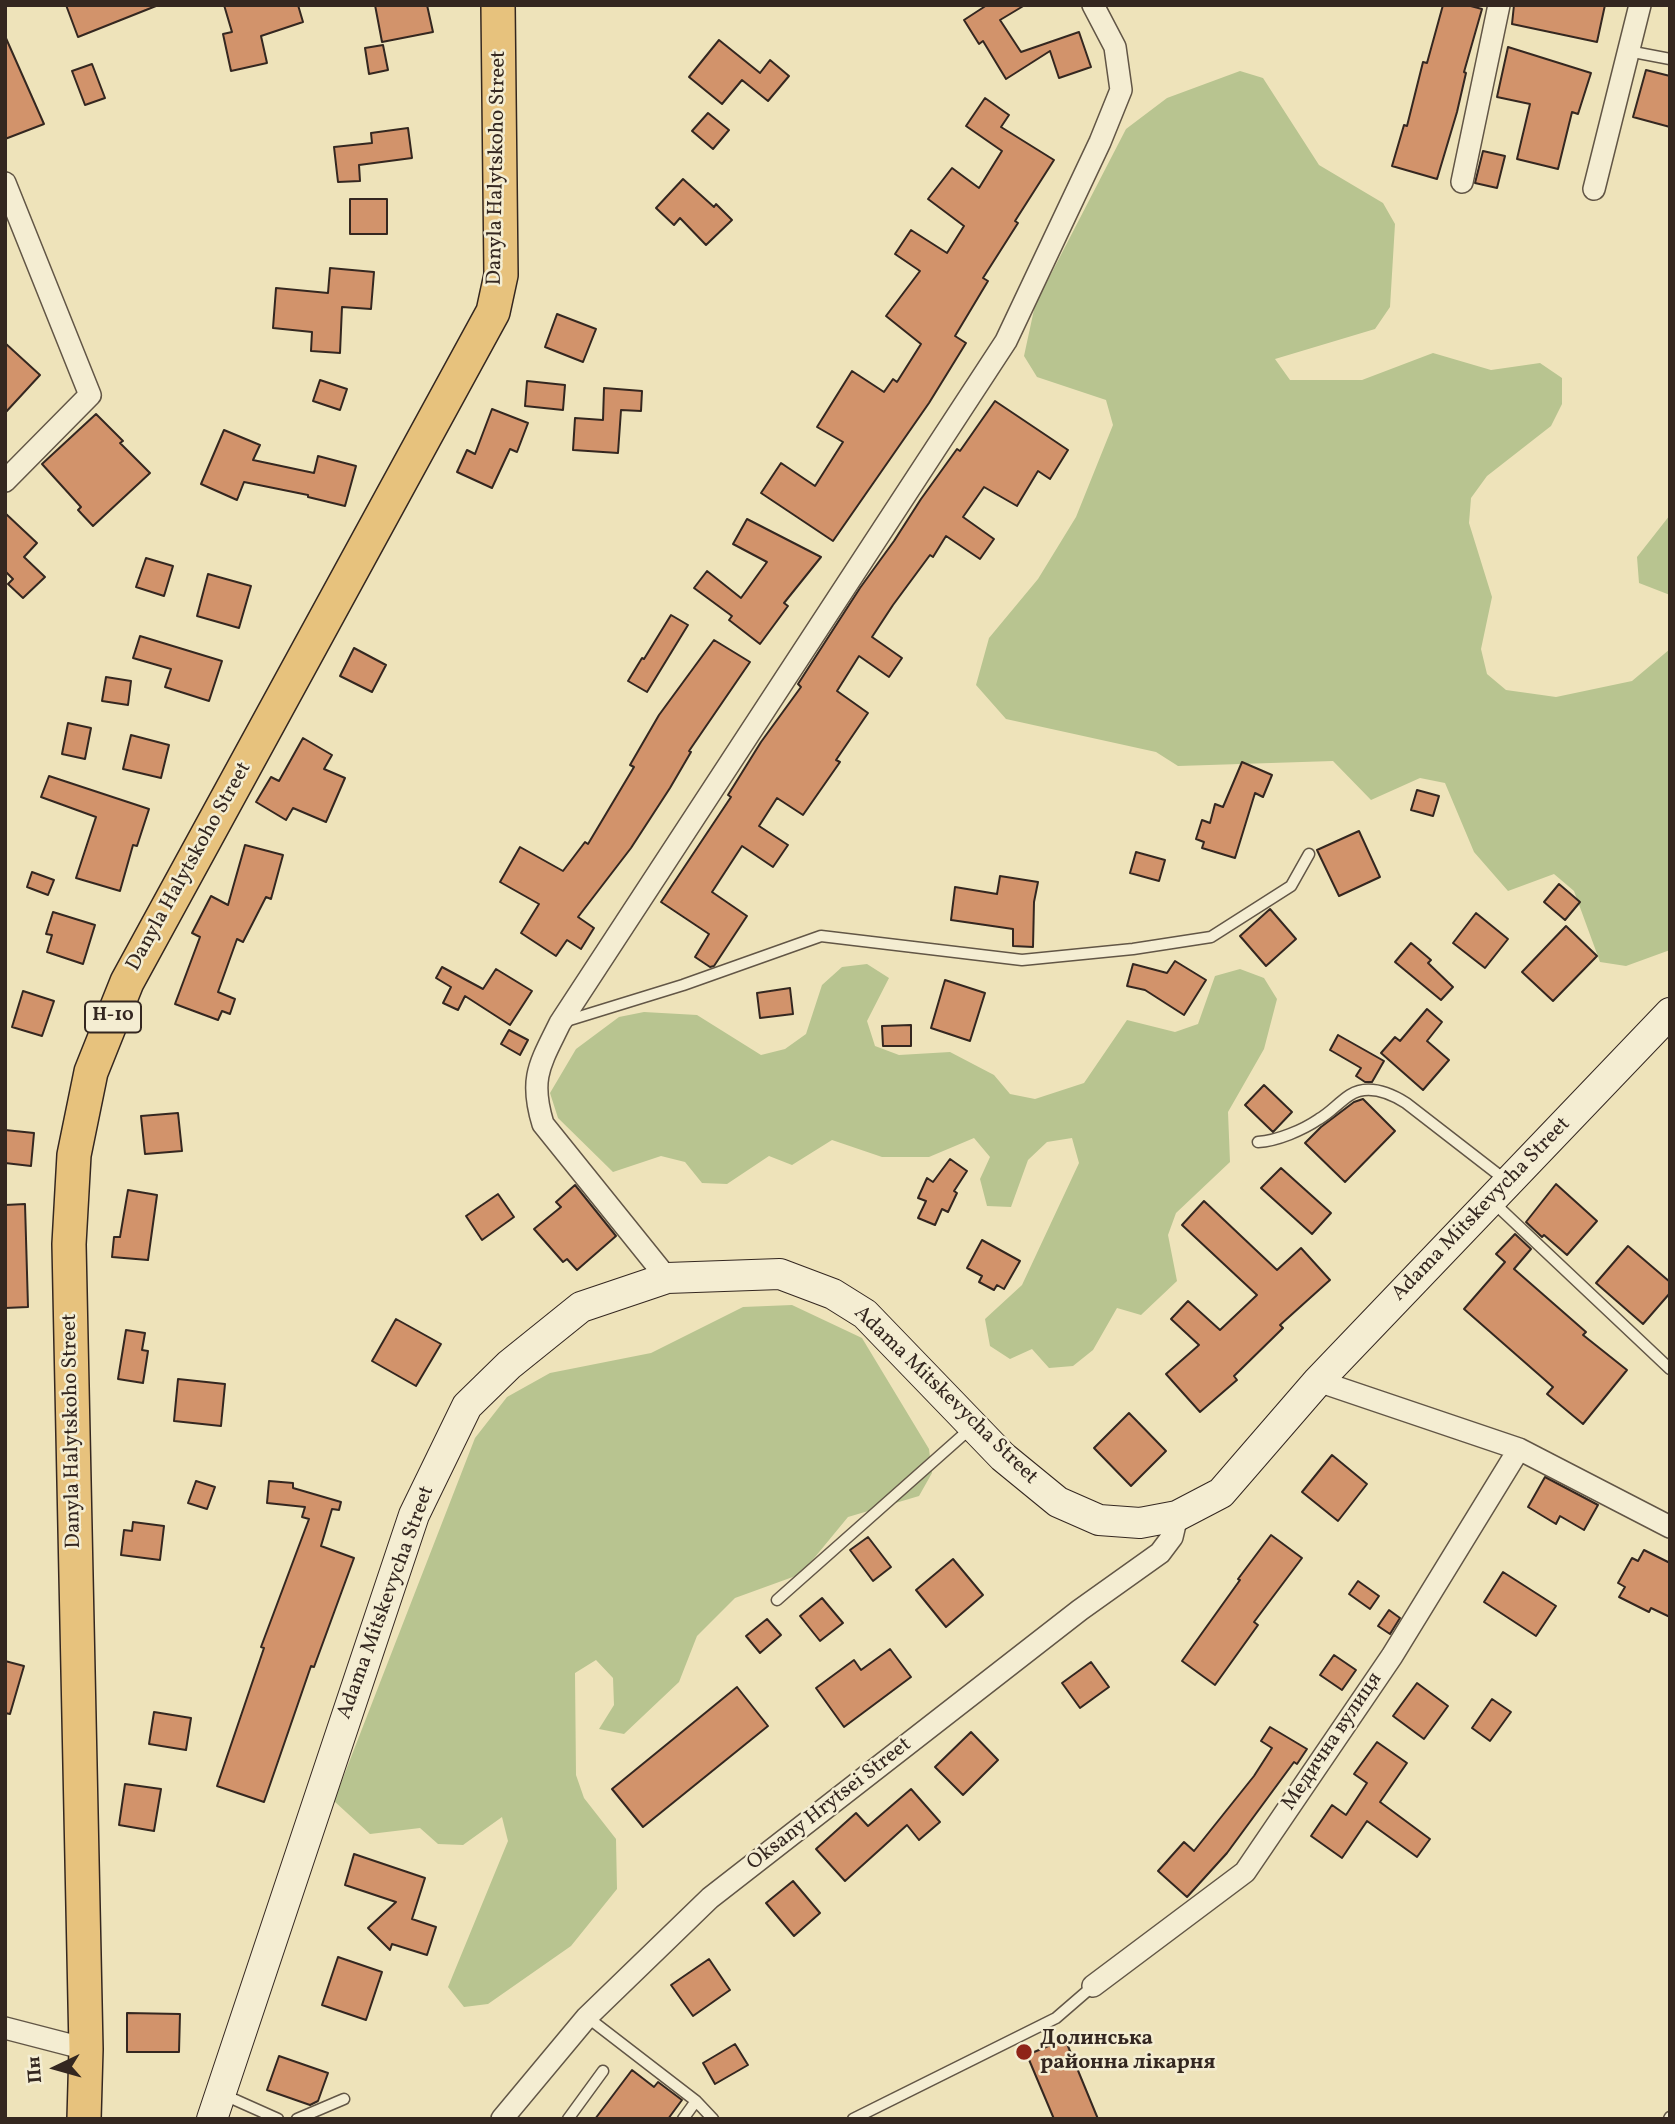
<!DOCTYPE html>
<html>
<head>
<meta charset="utf-8">
<style>
  body { margin:0 }
  #map { position:relative; width:1675px; height:2124px; overflow:hidden; background:#eee3ba; font-family:Vollkorn,serif }
  canvas { display:block }
  .frame { position:absolute; inset:0; border:7px solid #342720; pointer-events:none }
  .north { position:absolute; left:21px; top:2033px; width:70px; height:70px; -webkit-text-stroke:5px #f4edd2; paint-order:stroke; rotate:265deg; font-size:19px; font-weight:700; line-height:28px; text-align:center; color:#342720 }
  .north::after { content:''; display:block; margin:auto; width:24px; height:32px; background:#342720; clip-path:polygon(50% 0,100% 100%,50% 72%,0 100%) }
</style>
</head>
<body>
<div id="map">
<canvas width="1675" height="2124"></canvas>
<div class="frame"></div>
<div class="north">Пн</div>
</div>
<script>
const c = document.querySelector('canvas').getContext('2d');
c.lineJoin = 'round';
function fillPath(path, color) { c.fillStyle = color; c.fill(path, 'evenodd'); }
function stroke(path, color, width, dash) { c.strokeStyle = color; c.lineWidth = width; c.lineCap = dash ? 'butt' : 'round'; c.setLineDash(dash || []); c.stroke(path); }
function drawText(font, color, halo, rows, align = 'center') {
  c.font = font + ' Vollkorn,serif'; c.lineWidth = 5; c.setLineDash([]); c.textBaseline = 'middle'; c.strokeStyle = halo; c.fillStyle = color; for (const [text, x, y, turn = 0] of rows) {
    c.save(); c.translate(x, y); c.rotate((+turn || 0) * Math.PI / 180); c.textAlign = isNaN(turn) ? turn : align; if (halo) c.strokeText(text, 0, 0); c.fillText(text, 0, 0); c.restore();
  }
}
fillPath(new Path2D(`
  M1240,71L1263,78L1319,165L1383,203L1395,224L1390,307L1375,329L1275,359L1290,380H1362L1433,353L1491,370L1540,363L1562,378V404L1551,426L1487,476L1471,498L1469,523L1492,597L1481,649L1487,674L1506,690L1556,697L1632,681L1670,649V950L1626,966L1600,962L1574,891L1554,874L1508,891L1474,852L1445,783L1420,778L1371,800L1333,761L1178,766L1156,752L1006,719L976,685L989,638L1038,579L1076,517L1113,425L1106,400L1037,377L1024,356L1035,305L1126,129L1167,98Z
  M1670,515V595L1639,583L1637,557Z
  M867,964L889,978L867,1021L875,1046L899,1055L950,1052L994,1075L1010,1094L1035,1099L1084,1083L1127,1020L1175,1032L1198,1024L1215,976L1240,969L1264,978L1277,999L1264,1049L1228,1112L1230,1162L1176,1213L1168,1235L1177,1281L1141,1315L1117,1308L1093,1350L1073,1366L1049,1368L1032,1349L1010,1359L990,1346L985,1319L1022,1285L1079,1163L1072,1138L1047,1142L1028,1160L1011,1207L987,1206L980,1179L990,1157L974,1138L929,1157H882L832,1140L792,1165L769,1156L727,1184L702,1183L685,1162L661,1156L613,1172L558,1118L550,1093L576,1049L619,1017L644,1012L697,1015L761,1055L785,1049L806,1034L822,985L842,967Z
  M792,1305L862,1338L929,1449L932,1473L919,1496L848,1517L801,1574L735,1598L697,1636L679,1682L624,1734L599,1729L614,1705L613,1678L596,1660L575,1673L576,1775L584,1798L616,1839L617,1889L571,1946L488,2004L464,2007L448,1987L508,1841L502,1817L463,1845L438,1844L420,1828L370,1834L334,1801L475,1438L507,1397L550,1373L651,1353L743,1307Z`), '#b8c490');
const building = new Path2D(`
  M66,5H155L156,6L78,37Z
  M224,5H298L303,22L261,36L267,63L231,71L223,34L232,32Z
  M375,5H427L433,32L382,42Z
  M987,5H1025L1000,20L1021,52L1079,32L1091,67L1059,78L1050,51L1006,79L983,41L979,44L964,20Z
  M1443,5H1467L1482,9L1464,72L1466,73L1457,112L1437,179L1392,166L1404,125L1407,126L1423,62L1427,63Z
  M1514,5H1605L1597,42L1512,24Z
  M5,36L44,124L5,139Z
  M719,40L760,73L770,60L789,76L768,101L742,80L722,104L689,77Z
  M383,45L388,70L369,74L365,48Z
  M1508,47L1591,73L1578,114L1572,112L1558,169L1517,159L1530,104L1497,97Z
  M92,64L105,98L85,105L72,71Z
  M1646,70L1670,76V127L1633,117Z
  M985,98L1009,115L1001,127L1054,160L1015,221L1018,223L983,278L988,281L955,336L966,343L929,403L833,541L761,493L781,463L815,486L843,442L817,427L852,371L884,392L893,379L897,382L921,344L886,316L920,271L895,254L911,230L947,253L964,226L928,199L952,168L979,188L1002,151L966,126Z
  M708,113L729,130L713,149L692,131Z
  M408,128L412,158L359,165L360,181L338,182L334,147L372,143L371,133Z
  M1483,151L1505,156L1497,188L1475,183Z
  M683,179L714,207L716,204L732,220L706,245L680,218L674,225L656,208Z
  M350,199H387V234H350Z
  M330,268L374,272L371,309L342,307L340,353L311,351L312,332L273,328L276,288L328,293Z
  M557,314L596,329L583,362L545,347Z
  M5,343L40,375L5,413Z
  M320,380L347,389L340,410L313,401Z
  M527,381L565,385L563,410L525,406Z
  M604,388L642,391L641,411L621,410L618,453L573,450L575,418L603,420Z
  M995,401L1068,450L1050,479L1038,471L1017,506L984,487L963,517L994,539L980,559L946,536L933,557L930,555L893,605L872,637L902,658L889,677L859,656L837,691L868,713L836,760L840,762L803,815L777,798L759,826L788,845L773,867L742,846L712,892L747,916L714,966L710,967L695,957L709,934L661,902L731,797L728,795L761,742L801,687L798,684L860,588L894,541L921,499L957,449L960,451Z
  M492,409L528,423L517,452L510,449L492,488L457,472L467,450L475,454Z
  M96,414L123,441L120,443L150,473L93,526L78,510L81,507L42,464Z
  M224,430L260,445L253,460L314,473L318,456L356,466L345,506L308,497V495L244,482L237,500L201,484Z
  M5,513L37,543L24,557L45,577L23,598L8,584L13,579L5,571Z
  M747,519L821,557L784,603L788,606L760,644L729,620L732,616L694,588L707,571L741,598L767,562L733,544Z
  M146,558L173,566L164,596L136,587Z
  M208,574L251,586L239,628L197,616Z
  M671,615L688,625L647,692L628,681L642,658L644,659Z
  M140,636L222,661L209,701L165,687L171,669L133,658Z
  M714,640L750,662L689,751L691,752L670,788L631,848L578,917L594,928L581,949L567,940L556,956L521,933L539,904L500,882L520,847L563,871L585,842L588,844L634,767L630,765L659,715Z
  M354,648L386,665L372,692L340,676Z
  M106,677L131,681L128,705L102,701Z
  M68,723L91,728L85,759L62,754Z
  M131,735L169,745L161,778L123,769Z
  M303,738L332,755L324,769L345,778L326,822L293,808L286,820L256,802L271,777L279,781Z
  M1242,762L1272,775L1263,797L1255,793L1235,858L1202,848L1204,842L1196,839L1202,820L1210,823L1215,804L1223,807Z
  M49,776L149,809L137,846L133,845L120,891L76,878L96,817L41,797Z
  M1417,790L1439,796L1433,816L1411,810Z
  M1359,831L1380,877L1339,896L1317,850Z
  M245,845L283,855L271,899L266,897L243,942L237,939L218,992L235,999L230,1014L222,1011L218,1020L175,1004L200,937L192,933L211,896L228,905Z
  M1136,852L1165,860L1159,881L1130,873Z
  M32,872L54,880L48,895L27,887Z
  M1000,876L1038,882L1034,902L1033,947L1013,946V929L951,920L955,887L997,894Z
  M1559,884L1580,902L1565,920L1544,902Z
  M1270,909L1296,939L1266,966L1240,936Z
  M53,912L95,925L83,964L47,952L52,935L46,934Z
  M1476,913L1508,939L1485,968L1453,943Z
  M1566,926L1597,956L1553,1001L1522,972Z
  M1411,943L1431,960L1428,963L1453,987L1441,1000L1395,962Z
  M1175,961L1206,980L1184,1015L1145,990L1127,986L1133,964L1167,973Z
  M442,967L483,989L496,969L532,991L510,1025L465,996L458,1010L443,1003L451,987L436,978Z
  M945,980L985,993L970,1041L931,1028Z
  M790,988L793,1014L760,1018L757,993Z
  M23,991L54,1001L42,1036L12,1027Z
  M1427,1009L1442,1022L1427,1041L1449,1060L1423,1090L1381,1053L1395,1037L1400,1041Z
  M911,1025V1046H883L882,1026Z
  M509,1030L528,1040L520,1055L501,1044Z
  M1338,1035L1384,1061L1372,1082H1365L1356,1076L1361,1068L1330,1050Z
  M1264,1085L1292,1112L1273,1132L1245,1105Z
  M1363,1099L1395,1131L1345,1182L1305,1143L1321,1127L1354,1102Z
  M178,1113L182,1151L145,1154L141,1116Z
  M5,1130L34,1133L31,1166L5,1163Z
  M950,1159L967,1171L954,1191L957,1193L948,1212L942,1209L935,1225L918,1218L926,1201L918,1198L927,1178L933,1182Z
  M1281,1168L1331,1213L1312,1234L1261,1188Z
  M1556,1184L1597,1221L1567,1255L1544,1235L1542,1237L1526,1222Z
  M575,1185L616,1236L577,1270L567,1259L563,1262L534,1229L561,1207L556,1202Z
  M128,1190L157,1195L148,1260L112,1257L114,1237H120Z
  M498,1194L514,1217L482,1240L466,1216Z
  M1204,1201L1277,1270L1301,1248L1330,1280L1280,1325L1283,1328L1234,1376L1237,1380L1200,1412L1166,1374L1199,1345L1171,1319L1188,1301L1220,1330L1257,1295L1182,1225Z
  M25,1204L28,1307L5,1308V1205Z
  M1515,1234L1531,1249L1514,1269L1586,1332L1583,1335L1627,1370L1583,1424L1547,1394L1553,1387L1464,1309L1505,1262L1496,1254Z
  M982,1240L1020,1261L1004,1289L997,1285L994,1290L979,1282L982,1276L967,1268Z
  M1628,1246L1670,1282V1293L1643,1324L1596,1283Z
  M396,1319L441,1344L416,1386L372,1361Z
  M126,1330L145,1333L142,1350L148,1351L143,1383L118,1379Z
  M178,1379L225,1384L221,1426L174,1421Z
  M1129,1413L1166,1451L1131,1486L1094,1448Z
  M1332,1455L1367,1484L1338,1521L1302,1492Z
  M1545,1477L1598,1505L1584,1530L1560,1516L1556,1524L1528,1507Z
  M196,1481L215,1487L207,1509L188,1503Z
  M269,1481L293,1483V1488L341,1502L339,1510L332,1509L321,1546L354,1558L314,1667L311,1666L264,1802L217,1786L264,1648L261,1647L309,1519L302,1517L305,1507L267,1503Z
  M133,1522L164,1526L160,1560L121,1555L124,1530L132,1531Z
  M1271,1535L1302,1558L1254,1622L1258,1625L1215,1685L1182,1661L1240,1580L1238,1579Z
  M868,1537L891,1567L873,1581L850,1550Z
  M1644,1550L1670,1563V1617L1651,1608L1649,1612L1619,1597L1625,1587L1618,1583L1632,1558L1638,1561Z
  M953,1559L983,1595L946,1627L916,1590Z
  M1503,1572L1556,1606L1536,1636L1484,1602Z
  M1358,1581L1379,1596L1370,1609L1349,1594Z
  M822,1598L843,1623L820,1641L800,1616Z
  M1389,1610L1400,1618L1390,1634L1378,1626Z
  M767,1619L781,1635L760,1653L746,1636Z
  M890,1649L911,1677L844,1727L816,1688L854,1660L861,1670Z
  M1334,1655L1356,1670L1342,1690L1320,1675Z
  M5,1661L24,1666L10,1714L5,1713Z
  M1091,1662L1109,1687L1080,1708L1062,1683Z
  M1417,1683L1448,1706L1424,1739L1393,1716Z
  M737,1687L768,1726L643,1827L612,1789Z
  M1492,1699L1511,1712L1490,1741L1472,1728Z
  M154,1712L191,1718L186,1750L149,1744Z
  M1270,1727L1307,1749L1297,1764L1294,1762L1227,1853L1187,1897L1158,1871L1184,1842L1194,1851L1254,1776L1272,1748L1261,1741Z
  M971,1732L998,1760L963,1795L935,1767Z
  M1377,1742L1407,1763L1380,1802L1430,1839L1417,1857L1367,1821L1342,1858L1311,1836L1332,1805L1346,1815L1367,1783L1354,1774Z
  M125,1784L161,1789L154,1831L119,1825Z
  M911,1789L940,1822L919,1840L907,1825L845,1881L816,1849L856,1813L868,1826Z
  M354,1854L425,1878L412,1919L436,1927L427,1955L392,1944L390,1950L368,1928L396,1902L345,1885Z
  M793,1881L820,1913L794,1936L766,1903Z
  M338,1957L382,1972L366,2020L322,2005Z
  M709,1959L730,1990L693,2016L671,1985Z
  M127,2013L180,2014L179,2052H127Z
  M1065,2039L1098,2119H1054L1027,2055Z
  M735,2044L748,2065L715,2084L703,2063Z
  M279,2056L328,2073L318,2101L310,2105L267,2090Z
  M632,2070L654,2087L658,2082L682,2100L668,2119H595Z`);
fillPath(building, '#d2936b');
stroke(building, '#342720', 2);
const lane = new Path2D(`
  M1628,51L1670,59
  M563,1022L683,985L821,936L1022,960L1133,949L1211,937L1291,886L1309,854
  M1258,1142C1277,1141 1303,1130 1319,1119C1330,1113 1339,1102 1350,1095C1368,1084 1390,1093 1406,1103L1508,1182
  M1493,1202L1670,1369
  M777,1600L971,1428
  M587,2017L696,2101L713,2119
  M222,2094L278,2119
  M297,2119L344,2099
  M568,2119L603,2071
  M683,2119L696,2101
  M853,2119L1056,2018L1093,1986
  M1669,2119L1670,2117`);
const street = new Path2D(`
  M1462,182L1499,5
  M5,183L90,395L5,481
  M1594,189L1640,5
  M667,1278L543,1124C529,1078 540,1064 560,1023L1006,341L1100,142L1121,90L1115,47L1093,5
  M1318,1381L1519,1449L1670,1527
  M1093,1986L1245,1872L1392,1656L1519,1449
  M5,2028L86,2049
  M502,2119L587,2017L710,1898L1080,1610L1160,1553L1172,1537L1177,1516`);
const secondary = new Path2D(`
  M212,2119L414,1515L467,1406L509,1365L581,1307L667,1278L780,1274L833,1294L865,1314L1003,1457L1058,1502L1099,1520L1140,1523L1177,1516L1221,1493L1318,1381L1670,1013`);
const primary = new Path2D(`
  M84,2119L86,2049L69,1244L74,1155L91,1072L127,982L493,312L501,275L498,5`);
stroke(lane, '#625646', 13);
stroke(street, '#625646', 24);
stroke(secondary, '#342720', 32);
stroke(primary, '#342720', 36);
stroke(lane, '#f4edd2', 10);
stroke(street, '#f4edd2', 21);
stroke(secondary, '#f4edd2', 30);
stroke(primary, '#e7c27d', 33);
for (const [x, y, r, color] of [
  [1024,2052,9,"#8f2418"]
]) { const dot = new Path2D(); dot.arc(x, y, r, 0, 2 * Math.PI); c.fillStyle = color; c.fill(dot); stroke(dot, '#f4edd2', 2.5); }
for (const [x, y, w] of [
  [113,1017,56]
]) { const box = new Path2D(); box.roundRect(x - w / 2, y - 15.5, w, 31, 5); c.fillStyle = '#f4edd2'; c.fill(box); stroke(box, '#342720', 2); }
drawText('bold 19px', '#342720', null, [
  ["Н-10",113,1017]
]);
drawText('21px', '#342720', '#f4edd2', [
  ["Danyla Halytskoho Street",498,168,-89],
  ["Danyla Halytskoho Street",190,867,-61],
  ["Adama Mitskevycha Street",1482,1210,-46],
  ["Adama Mitskevycha Street",945,1396,44],
  ["Danyla Halytskoho Street",73,1431,-91],
  ["Adama Mitskevycha Street",387,1603,-70],
  ["Медична вулиця",1333,1742,-56],
  ["Oksany Hrytsei Street",830,1805,-38]
]);
drawText('bold 21px', '#342720', '#f4edd2', [
  ["Долинська",1040,2040],
  ["районна лікарня",1040,2064]
], 'left');
</script>
</body>
</html>
